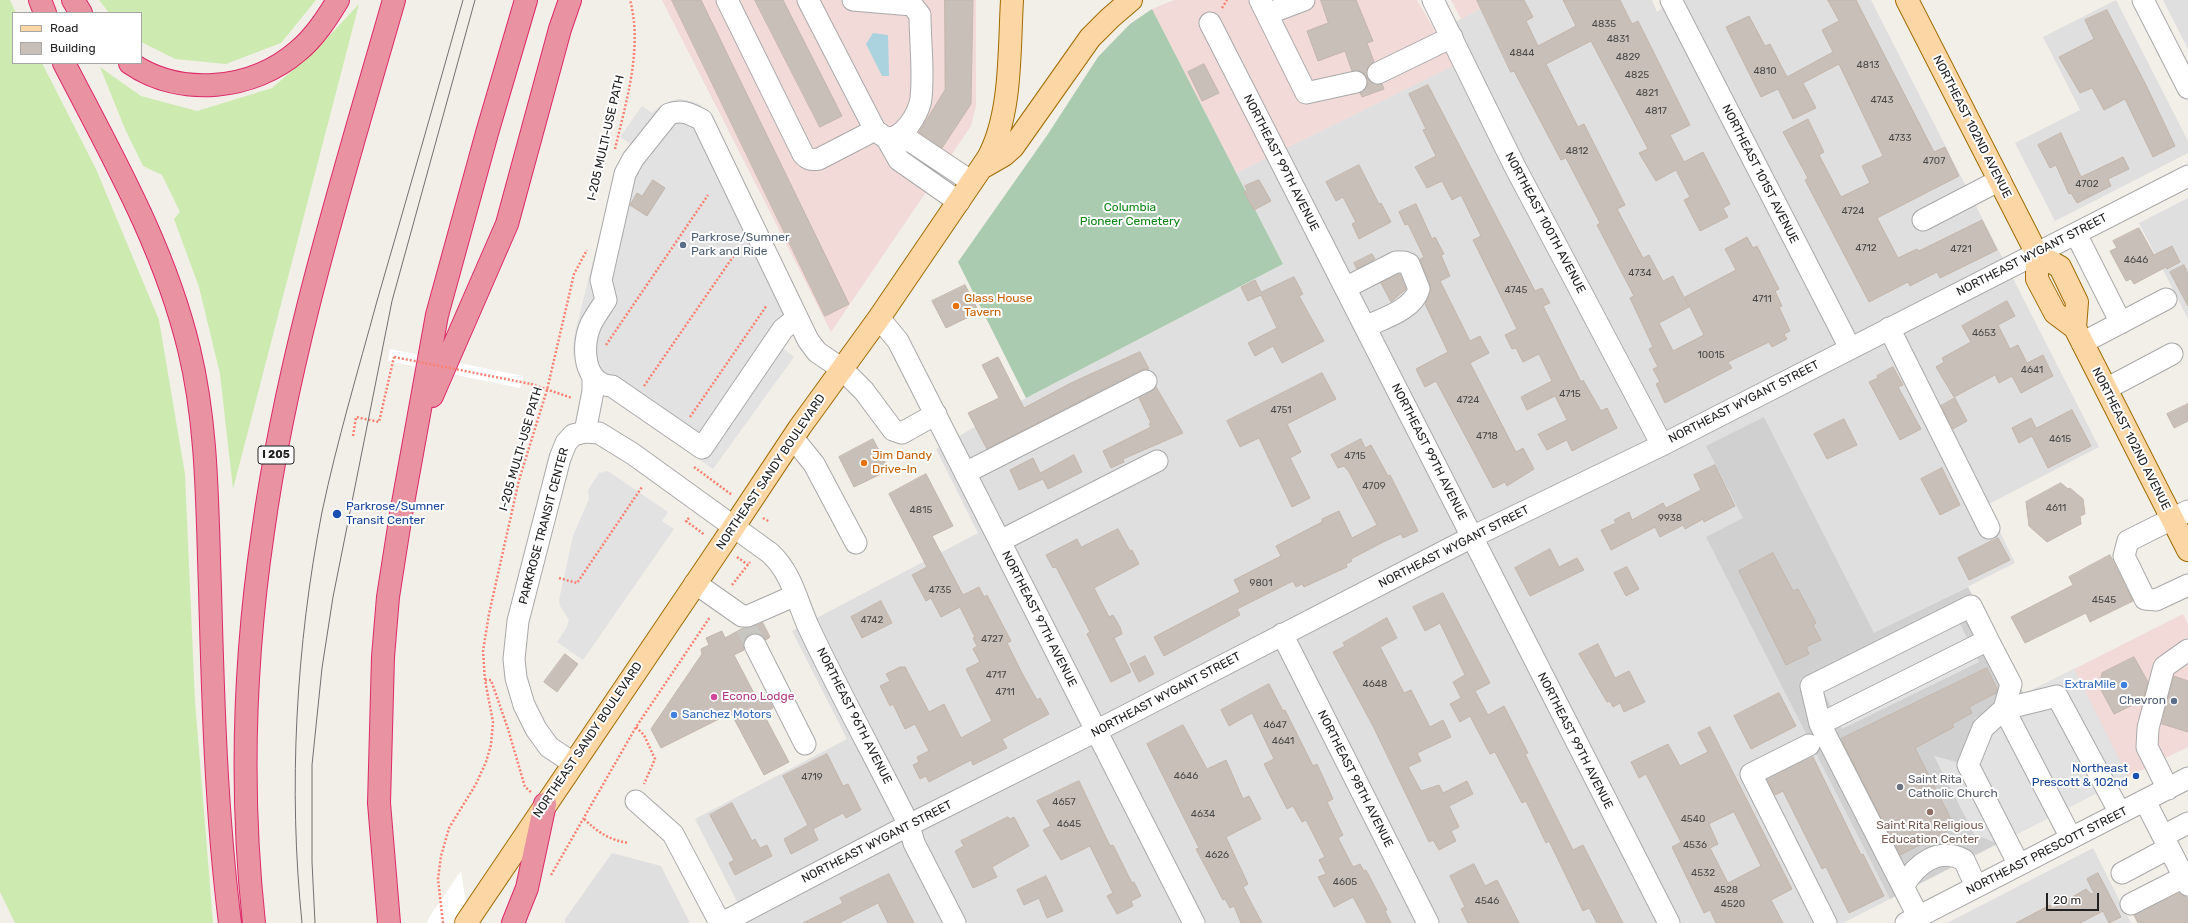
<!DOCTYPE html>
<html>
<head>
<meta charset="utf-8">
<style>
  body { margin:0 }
  #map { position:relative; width:2188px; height:923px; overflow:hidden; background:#f2efe9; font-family:Rubik,sans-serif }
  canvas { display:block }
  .legend { position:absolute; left:12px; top:12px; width:130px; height:52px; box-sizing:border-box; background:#fff; border:1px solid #a7a7a7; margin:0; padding:5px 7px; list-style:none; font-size:12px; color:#222 }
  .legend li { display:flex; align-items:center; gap:8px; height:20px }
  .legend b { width:20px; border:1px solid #a7a7a7 }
  .scale { position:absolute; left:2046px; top:893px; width:53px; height:18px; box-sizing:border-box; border:2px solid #222; border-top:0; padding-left:5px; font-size:12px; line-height:14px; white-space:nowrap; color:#222; -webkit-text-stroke:3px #fff; paint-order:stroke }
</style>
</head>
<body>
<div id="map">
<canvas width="2188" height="923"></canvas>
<ul class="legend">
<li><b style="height:5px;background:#fcd6a4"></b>Road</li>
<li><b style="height:11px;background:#c7bfb8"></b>Building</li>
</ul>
<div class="scale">20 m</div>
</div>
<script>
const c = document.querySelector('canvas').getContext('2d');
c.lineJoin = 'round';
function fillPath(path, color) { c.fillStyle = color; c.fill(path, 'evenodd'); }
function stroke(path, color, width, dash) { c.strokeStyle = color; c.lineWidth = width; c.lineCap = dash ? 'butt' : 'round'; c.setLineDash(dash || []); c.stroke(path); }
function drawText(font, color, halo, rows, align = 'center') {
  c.font = font + ' Rubik,sans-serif'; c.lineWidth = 4; c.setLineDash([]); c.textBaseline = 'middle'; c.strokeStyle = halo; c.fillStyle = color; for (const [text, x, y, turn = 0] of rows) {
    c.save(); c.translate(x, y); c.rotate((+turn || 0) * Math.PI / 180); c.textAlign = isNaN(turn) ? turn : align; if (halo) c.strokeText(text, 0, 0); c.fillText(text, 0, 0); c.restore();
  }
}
fillPath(new Path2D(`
  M1497,0H1652L1657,12L1672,0H1871L2099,447L1987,505L2015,563L1874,634L1764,417L1743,519L1707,537L1890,899L1843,923H748L695,819L847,739L792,631L978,533L936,449L1026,398L1283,264L1236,173L1454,65L1434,33Z
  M2116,0L2188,141V153L2055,221L2015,143L2080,110L2043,37Z
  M2163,0H2188V49Z
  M2188,198V319L2139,223Z
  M2093,848L2131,923H1947Z
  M612,853L661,866L690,923H565V919Z`), '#e0dfdf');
fillPath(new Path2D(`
  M662,0H976V106L971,126L831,332Z
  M1174,0H1417L1455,65L1236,173L1152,9Z
  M1451,0H1497L1461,19Z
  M2183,614L2188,624V747L2128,777L2074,669Z`), '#f2dad9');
fillPath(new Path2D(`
  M1764,417L1874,633L1968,587L2024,694L2074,669L2128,777L1890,899L1706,537L1743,518L1706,446Z`), '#d0d0d0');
fillPath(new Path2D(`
  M0,0H10L16,13H13V63H42L96,169L159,320L185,474L195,701L213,923H15L0,892Z
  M99,0H316L281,43L226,64L175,59L141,42V13H109Z
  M359,4L233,489L220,374L199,287L174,219L180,212L162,175L143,166L125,129L100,67L141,96L197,111L272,88L318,48Z`), '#cdebb0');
fillPath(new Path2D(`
  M1152,9L1283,264L1026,398L958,262L1048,134L1098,57L1130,24Z`), '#aacbaf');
fillPath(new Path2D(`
  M680,99L691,101L701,105L804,314L780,346L794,357L713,469L585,379L577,367L573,352L574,337L614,176L619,163L632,145L620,137L642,106L652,113L660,106L670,101Z
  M608,471L668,512L662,521L674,529L583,660L557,642L567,627L569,620L560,606L559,600L573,536L589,499L588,490L599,473Z
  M1951,606L1979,662L1842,729L1814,673Z
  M2074,669L2128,777L1998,844L1974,834L1934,756L1960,763L1975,718Z`), '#e2e2e2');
fillPath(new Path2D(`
  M873,33L888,35L889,76H882L866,44Z`), '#aad3df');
fillPath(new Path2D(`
  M390,349L523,376L520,388L388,361Z
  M461,871L469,923H426L434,910Z`), '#fff');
const building = new Path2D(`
  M672,0H701L849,304L825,316Z
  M755,0H783L842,116L820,127Z
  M945,0H973L971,104L942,148L919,132L945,90Z
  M1321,0H1356L1373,41L1367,43L1374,62L1368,67L1367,78L1372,83L1382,84L1384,89L1362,97L1360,93L1367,86L1368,79L1360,71H1352L1345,51L1318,61L1307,31L1328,23Z
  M1477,0H1524L1533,17L1526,21L1538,46L1576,26L1563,0H1620L1632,24L1638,21L1690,125L1670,135L1684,162L1703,152L1730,204L1723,208L1728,217L1700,231L1684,200L1690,197L1676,170L1656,181L1639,153L1648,149L1591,41L1546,64L1578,127L1584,124L1625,205L1617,209L1643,258L1649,255L1663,281L1673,276L1689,307L1659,323L1673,351L1704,335L1685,297L1736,270L1725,249L1747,237L1753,248L1757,246L1779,289L1775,291L1782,306L1779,307L1790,331L1784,334L1787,339L1772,347L1769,342L1728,362L1732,368L1665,403L1656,384L1660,382L1653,369L1658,367L1649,349L1653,347L1630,298L1634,296L1597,225L1600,223L1566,158L1561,160L1514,71L1511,72Z
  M1828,0H1856L1934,152L1945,147L1959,176L1877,218L1898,258L1917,249L1919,251L1982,220L1997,250L1940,278L1937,272L1910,286L1908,282L1869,302L1805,180L1808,178L1783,132L1808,119L1824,152L1819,155L1841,197L1870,183L1862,166L1883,156L1839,64L1803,83L1816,108L1793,119L1778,89L1761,97L1726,27L1749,16L1765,46L1770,44L1787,77L1833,52L1822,30L1839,21Z
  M2107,10L2146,85L2175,146L2153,157L2125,99L2104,110L2092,88L2080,93L2059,57L2094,39L2085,20Z
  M1204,64L1219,93L1202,101L1188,72Z
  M1428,85L1535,291L1542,288L1550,303L1543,306L1581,382L1583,380L1601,411L1607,408L1617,428L1572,451L1567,440L1547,450L1538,434L1567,420L1555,396L1527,410L1521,397L1552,381L1539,354L1523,362L1516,348L1512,349L1505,335L1517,329L1473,240L1481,236L1461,195L1452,200L1442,181L1427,188L1415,167L1436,156L1423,130L1426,129L1409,94Z
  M2061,133L2081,177L2123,157L2129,169L2108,179L2111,186L2077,203L2071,193L2069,194L2056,165L2050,168L2038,145Z
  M1359,165L1379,204L1381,203L1391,222L1359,239L1352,224L1356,222L1343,197L1336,201L1326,182Z
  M653,180L665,188L647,216L630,205L637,193L642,196Z
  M1259,180L1271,201L1254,210L1244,192L1247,190L1245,186Z
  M1416,204L1432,239L1435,237L1444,254L1441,255L1450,276L1440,281L1470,341L1480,336L1489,353L1470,363L1516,452L1523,448L1534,469L1507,486L1505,482L1493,488L1436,381L1425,387L1416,369L1448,352L1425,304L1431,289L1420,259L1424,257L1408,224L1405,225L1399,212Z
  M2139,228L2154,255L2172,246L2180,262L2167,269L2166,267L2134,284L2131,279L2126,281L2110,251L2117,248L2113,241Z
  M1372,254L1375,259L1357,269L1354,263Z
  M2184,265L2188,274V306L2170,272Z
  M1400,274L1406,289L1391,302L1381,283Z
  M1294,277L1303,294L1299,296L1324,341L1282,363L1273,346L1255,356L1248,343L1277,328L1261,295L1248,301L1241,287L1255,280L1261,292Z
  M965,285L979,312L946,328L932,301Z
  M2007,301L2015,316L1998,325L2010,349L2018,345L2027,363L2043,355L2053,376L2021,393L2012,376L1999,383L1995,375L1954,397L1936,367L1944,362L1942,358L1971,342L1962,326Z
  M1140,352L1149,369L1141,370L987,449L968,413L999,398L982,365L998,357L1024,408L1071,383Z
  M1893,367L1903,385L1898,387L1921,429L1900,440L1869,382L1878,378L1877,376Z
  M1322,373L1336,399L1287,424L1301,452L1290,458L1310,498L1292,507L1259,438L1240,447L1227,421Z
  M1156,387L1183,433L1123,459L1124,462L1111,468L1103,451L1151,427L1149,424L1151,423L1139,398Z
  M1955,398L1967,421L1953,429L1941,406Z
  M2188,404V421L2174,428L2167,414Z
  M2072,410L2091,446L2048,468L2032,436L2019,443L2012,428L2031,418L2036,428Z
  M1844,419L1857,445L1827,459L1814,434Z
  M873,439L889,470L854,487L839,457Z
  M1361,439L1365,448L1371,445L1388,476L1390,475L1418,531L1403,538L1401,534L1385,541L1351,559L1352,561L1346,564L1347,567L1304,587L1302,584L1296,587L1293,581L1237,609L1240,615L1164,656L1154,637L1240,592L1234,580L1281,556L1276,546L1322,522V519L1339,511L1352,538L1377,525L1349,472L1344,466L1338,468L1331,455Z
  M1074,455L1082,472L1048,489L1043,479L1019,490L1010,470L1033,458L1040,473Z
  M1715,465L1735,506L1704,522L1703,519L1685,529L1683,525L1660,537L1655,527L1611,550L1601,530L1616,523L1614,520L1629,512L1632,520L1663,503L1666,508L1701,490L1694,475Z
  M1942,468L1960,505L1940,515L1921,479Z
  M926,474L953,526L932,536L963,595L979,587L984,597L987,595L1011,641L1007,643L1023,675L1037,700L1040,698L1049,714L1002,739L1007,748L973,765L971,760L929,782L926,776L920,779L913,765L919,762L917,757L929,751L915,724L905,729L893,704L890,706L880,686L890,681L886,674L900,667H905L929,712L944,704L961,738L992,721L966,669L980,662L973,649L977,646L973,638L975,637L960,607L941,617L931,598L926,601L912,575L927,567L889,494Z
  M2061,483L2068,489L2070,488L2083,499L2085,514L2080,516L2081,524L2047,542L2029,526L2026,502Z
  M1118,529L1130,551L1132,550L1139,564L1094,588L1109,617L1113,615L1120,627L1122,634L1114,638L1131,672L1111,682L1087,634L1090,632L1087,626L1056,567L1053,568L1046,555L1077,539L1081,547Z
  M1998,538L2010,560L1969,580L1958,558Z
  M1550,549L1559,567L1577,558L1584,570L1530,596L1515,568Z
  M1773,553L1793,591L1798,589L1816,623L1813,625L1821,640L1806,647L1809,654L1786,665L1739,571Z
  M2110,555L2133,601L2090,622L2086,613L2025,643L2011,617L2073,585L2069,577Z
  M1627,567L1639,589L1626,596L1614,573Z
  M1443,593L1490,683L1475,691L1488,715L1504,706L1528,753L1525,754L1573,850L1583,845L1623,923H1597L1589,908L1583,911L1549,841L1546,843L1526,801L1522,803L1495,752L1490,754L1470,716L1460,722L1450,704L1461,698L1453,682L1465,675L1440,623L1425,631L1413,607Z
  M881,601L892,623L862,638L851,617Z
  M1387,618L1397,638L1380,647L1404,693L1411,690L1430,727L1443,720L1451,737L1417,753L1421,761L1408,767L1421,791L1439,785L1443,793L1467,781L1473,794L1449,806L1459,827L1451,831L1456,841L1439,850L1433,840L1429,842L1373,726L1333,652L1345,646L1343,643Z
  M763,623L770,637L766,640L761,635L750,634L745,639L744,650L734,655L757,699L767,695L773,708L763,713L789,762L764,775L731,713L661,748L651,729L702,654L701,649L709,645L706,638L722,631L725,638L743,628L753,627Z
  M1598,644L1615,678L1629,671L1645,702L1624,712L1620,703L1613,707L1610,701L1607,702L1579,654Z
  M565,654L578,664L557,692L544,682Z
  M1145,656L1154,674L1139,682L1130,664Z
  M2134,657L2148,682L2143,700L2114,714L2099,686L2102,673Z
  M1987,668L1997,689L1996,693L1969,707L1972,713L1952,724L1954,727L1915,748L1955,827L1900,855L1841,739Z
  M2174,676L2188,681V732L2162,724Z
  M1269,684L1283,711L1285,710L1313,766L1317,764L1333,799L1327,802L1343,835L1338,838L1353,867L1360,864L1364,871L1366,870L1387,910L1385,911L1391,923H1367L1353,897L1334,907L1318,877L1326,874L1319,860L1325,857L1306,820L1302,822L1293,806L1287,809L1264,764L1274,759L1252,713L1229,726L1221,710Z
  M1779,693L1796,726L1751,749L1734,716Z
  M1183,725L1207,769L1226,760L1243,799L1249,796L1261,819L1226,837L1248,884L1243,887L1262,923H1241L1234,906L1230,908L1225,899L1223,900L1196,849L1199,848L1147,744Z
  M1710,727L1792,889L1771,900L1783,923H1716L1710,910L1704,913L1672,847L1681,842L1646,774L1639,778L1631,762L1668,744L1680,766L1708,752L1698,733ZM1734,812L1761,866L1728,883L1710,848L1718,844L1709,824Z
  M827,754L843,786L848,784L861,810L846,818L843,813L813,829L818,840L791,854L784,839L808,825L783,776Z
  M1813,757L1861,855L1863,854L1884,896L1849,913L1826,867L1822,869L1783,791L1775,795L1767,779Z
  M1079,781L1110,846L1113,845L1132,883L1134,882L1141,896L1131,901L1133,906L1117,914L1107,896L1113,893L1090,846L1061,860L1043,830L1051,826L1037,801Z
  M732,803L752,841L755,839L760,848L767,845L772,856L735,875L729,863L734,860L710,815Z
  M1008,817L1010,819L1014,817L1029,846L992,867L997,877L973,888L955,851L964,846L961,841Z
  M1474,864L1485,886L1497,880L1519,923H1468L1461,909L1465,907L1450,876Z
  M2098,873L2121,917L2109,923L2103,911L2080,923H2016L2050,905L2052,909L2086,889L2091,894L2094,893L2087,879Z
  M889,874L914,923H888L878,903L839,923H803L843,903L840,898Z
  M1046,876L1063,911L1047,918L1039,898L1024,905L1017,890Z
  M2179,893L2188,898V923H2138L2134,915Z`);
fillPath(building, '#c7bfb8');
stroke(building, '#c4b6ab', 1);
stroke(new Path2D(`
  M746,627L755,645`), '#c8c6c1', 21, [21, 10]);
const minor = new Path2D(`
  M727,0L803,154C808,160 811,160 819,159L875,130
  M808,0L875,130C878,132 881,135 885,137C902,143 920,112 921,98C924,71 920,42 920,15L912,5L853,0
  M1260,0L1306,93L1356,82
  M1433,0L1514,165L1662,445
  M1671,0L1850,348
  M2143,0L2188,88
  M1267,14L1304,0
  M1210,23L1669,923
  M1378,73L1452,37
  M900,134L972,182
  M886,137L899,160L959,202
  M1923,220L2000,180
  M2076,234L2121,323
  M1345,288L1396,262H1404L1409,264L1419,289C1413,310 1384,318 1365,327
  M797,318L783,329L702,448L612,386C583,385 581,345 591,324C595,316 601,308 606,300L601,280L625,174L633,159L669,114C683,109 690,114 702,120L808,340L817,352L842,369L864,391L893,430L902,433L936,414
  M879,318L898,341L1194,923
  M1889,328L1989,528
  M2082,343L2166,299
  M2106,389L2172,354
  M585,432L593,391V379
  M793,438L814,464L856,543
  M965,473L1146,381
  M2188,511L2128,541L2124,556L2145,599L2156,600L2188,585
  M1000,541L1157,461
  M695,583L742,616H748L796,595
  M1282,634L1428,923
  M755,645L805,744
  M1820,724L1811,686L1971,606L1988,640
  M1809,745L1751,774L1826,923
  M573,763L549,747L536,729L524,705L516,678L514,659L518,621L560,458L566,443L573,435L585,432L599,433L633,454L770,553C792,573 797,602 809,628C840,694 876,759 909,825L914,843L955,923
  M2168,789L2147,747L2148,728L2164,667L2188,650
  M636,801L673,834L720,923
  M2145,801L2188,885
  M2163,836L2188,823
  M2019,865L1968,765L1983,728L2004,709L2057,696L2120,813
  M2122,873L2169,848
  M1903,887C1915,865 1938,846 1964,860L1976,886
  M2131,904L2184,877
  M1918,916L1820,724L1988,640L2011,684L2004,709L2071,838
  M722,923L909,825L1096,731L1472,537L1662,445L2188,176
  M1906,923L2188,778`);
const major = new Path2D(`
  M1907,0L2037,254V279L2055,313L2075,328L2188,550
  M985,166L1004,155L1013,147L1090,38L1110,18L1131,0
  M2037,254L2060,267L2077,302L2075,328
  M466,923L721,546L800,427L879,318L988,158C1012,114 1009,50 1012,0`);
const highway = new Path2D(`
  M40,0L45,13
  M73,0L81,13
  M64,63C112,156 164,246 189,349C208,427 207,508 210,589C213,700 216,812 230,923
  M130,63C181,98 253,90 298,51C315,37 327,18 338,0
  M432,396L507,224L560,29L570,0
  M254,923C240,794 244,661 263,532C288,351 344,175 394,0
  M389,923L379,803L383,657L388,597L401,514L437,315L487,133L526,0
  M513,923L527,888L545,804`);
stroke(minor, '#a9a9a9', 23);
stroke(major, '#a06b00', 24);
stroke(highway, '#dc2a67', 24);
stroke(new Path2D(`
  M1222,8L1227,0
  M615,149C626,102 643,48 630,0
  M606,345L708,195
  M531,384L572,398
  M644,386L737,251
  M690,417L767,305
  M353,436L356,417L379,422L394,357
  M694,467L732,495
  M689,518L686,521L705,535
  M763,518L770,522
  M737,557L748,565
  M559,578L577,583L642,487
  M732,585L750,562
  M485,680H491L508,729L525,787L531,792
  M636,727L644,735L655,759L644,784
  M584,819C599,833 609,840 629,843
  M551,875L636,727L710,617
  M443,923L438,879L441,856L449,828L476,784L486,762L491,745L493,722L485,680L483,651L489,614L519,480L547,390L574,274L587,250`), '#fa8072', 2.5, [2, 2]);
stroke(minor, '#fff', 21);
stroke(major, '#fcd6a4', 22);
stroke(highway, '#e892a2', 22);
stroke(new Path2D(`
  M302,923C288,787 296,646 322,512C337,441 358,371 377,301C406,201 435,100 463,0
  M315,923L312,862V765L322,668L333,597L392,301L475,0`), '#707070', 1);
stroke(new Path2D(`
  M394,357L531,384`), '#fa8072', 2.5, [2, 2]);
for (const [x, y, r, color] of [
  [683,245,4,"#5c6f8a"],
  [956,306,4,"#e8710a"],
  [864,463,4,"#e8710a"],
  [337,514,5,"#1a4fb4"],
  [2124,685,4,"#3f7fe0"],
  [714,697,4,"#d1479c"],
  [2174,701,4,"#5c6f8a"],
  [674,715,4,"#3f7fe0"],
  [2136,776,4,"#1a4fb4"],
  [1900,787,4,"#6b7280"],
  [1930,812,4,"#8d6e63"]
]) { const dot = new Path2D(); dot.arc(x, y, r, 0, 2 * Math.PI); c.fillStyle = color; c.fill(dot); stroke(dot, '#fff', 1.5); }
drawText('10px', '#4b4948', null, [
  ["4835",1604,24],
  ["4831",1618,39],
  ["4844",1522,53],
  ["4829",1628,57],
  ["4813",1868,65],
  ["4810",1765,71],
  ["4825",1637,75],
  ["4821",1647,93],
  ["4743",1882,100],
  ["4817",1656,111],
  ["4733",1900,138],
  ["4812",1577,151],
  ["4707",1934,161],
  ["4702",2087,184],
  ["4724",1853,211],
  ["4712",1866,248],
  ["4721",1961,249],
  ["4646",2136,260],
  ["4734",1640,273],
  ["4745",1516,290],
  ["4711",1762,299],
  ["4653",1984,333],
  ["10015",1711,355],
  ["4641",2032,370],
  ["4715",1570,394],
  ["4724",1468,400],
  ["4751",1281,410],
  ["4718",1487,436],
  ["4615",2060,439],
  ["4715",1355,456],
  ["4709",1374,486],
  ["4611",2056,508],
  ["4815",921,510],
  ["9938",1670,518],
  ["9801",1261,583],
  ["4735",940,590],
  ["4545",2104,600],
  ["4742",872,620],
  ["4727",992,639],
  ["4717",996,675],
  ["4648",1375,684],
  ["4711",1005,692],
  ["4647",1275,725],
  ["4641",1283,741],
  ["4646",1186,776],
  ["4719",812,777],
  ["4657",1064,802],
  ["4634",1203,814],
  ["4540",1693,819],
  ["4645",1069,824],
  ["4536",1695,845],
  ["4626",1217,855],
  ["4532",1703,873],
  ["4605",1345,882],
  ["4528",1726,890],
  ["4546",1487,901],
  ["4520",1733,904]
]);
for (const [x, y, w] of [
  [276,455,36]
]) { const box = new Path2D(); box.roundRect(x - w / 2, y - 9, w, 18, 3); c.fillStyle = '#fff'; c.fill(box); stroke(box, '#222', 1); }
drawText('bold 11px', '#222', null, [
  ["I 205",276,455]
]);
drawText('12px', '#222', '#fff', [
  ["NORTHEAST 102ND AVENUE",1972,127,63],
  ["I-205 MULTI-USE PATH",606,138,-77],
  ["NORTHEAST 99TH AVENUE",1281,163,63],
  ["NORTHEAST 101ST AVENUE",1760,174,63],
  ["NORTHEAST 100TH AVENUE",1545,223,62],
  ["NORTHEAST WYGANT STREET",2032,255,-27],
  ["NORTHEAST WYGANT STREET",1744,402,-27],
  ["NORTHEAST 102ND AVENUE",2131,439,63],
  ["I-205 MULTI-USE PATH",521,449,-74],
  ["NORTHEAST 99TH AVENUE",1429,452,63],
  ["NORTHEAST SANDY BOULEVARD",771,472,-56],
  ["PARKROSE TRANSIT CENTER",544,526,-75],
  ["NORTHEAST WYGANT STREET",1454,547,-27],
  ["NORTHEAST 97TH AVENUE",1039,619,63],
  ["NORTHEAST WYGANT STREET",1166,695,-28],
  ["NORTHEAST 96TH AVENUE",854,716,63],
  ["NORTHEAST SANDY BOULEVARD",588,740,-56],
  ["NORTHEAST 99TH AVENUE",1575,741,63],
  ["NORTHEAST 98TH AVENUE",1355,779,63],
  ["NORTHEAST WYGANT STREET",877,842,-27],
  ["NORTHEAST PRESCOTT STREET",2047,851,-27]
]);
drawText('12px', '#0c8416', '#fff', [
  ["Columbia",1130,208],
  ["Pioneer Cemetery",1130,222]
]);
drawText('12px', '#4e5e75', '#fff', [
  ["Parkrose/Sumner",691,238],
  ["Park and Ride",691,252],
  ["Chevron",2166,701,"right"]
], 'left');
drawText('12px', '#c56008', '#fff', [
  ["Glass House",964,299],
  ["Tavern",964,313],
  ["Jim Dandy",872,456],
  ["Drive-In",872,470]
], 'left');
drawText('12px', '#164399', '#fff', [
  ["Parkrose/Sumner",346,507],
  ["Transit Center",346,521],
  ["Northeast",2128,769,"right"],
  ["Prescott & 102nd",2128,783,"right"]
], 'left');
drawText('12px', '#366cbe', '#fff', [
  ["ExtraMile",2116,685],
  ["Sanchez Motors",682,715,"left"]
], 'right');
drawText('12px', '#b23c85', '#fff', [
  ["Econo Lodge",722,697]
], 'left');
drawText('12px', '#5b616d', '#fff', [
  ["Saint Rita",1908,780],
  ["Catholic Church",1908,794]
], 'left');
drawText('12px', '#785e54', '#fff', [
  ["Saint Rita Religious",1930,826],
  ["Education Center",1930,840]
]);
</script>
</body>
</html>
